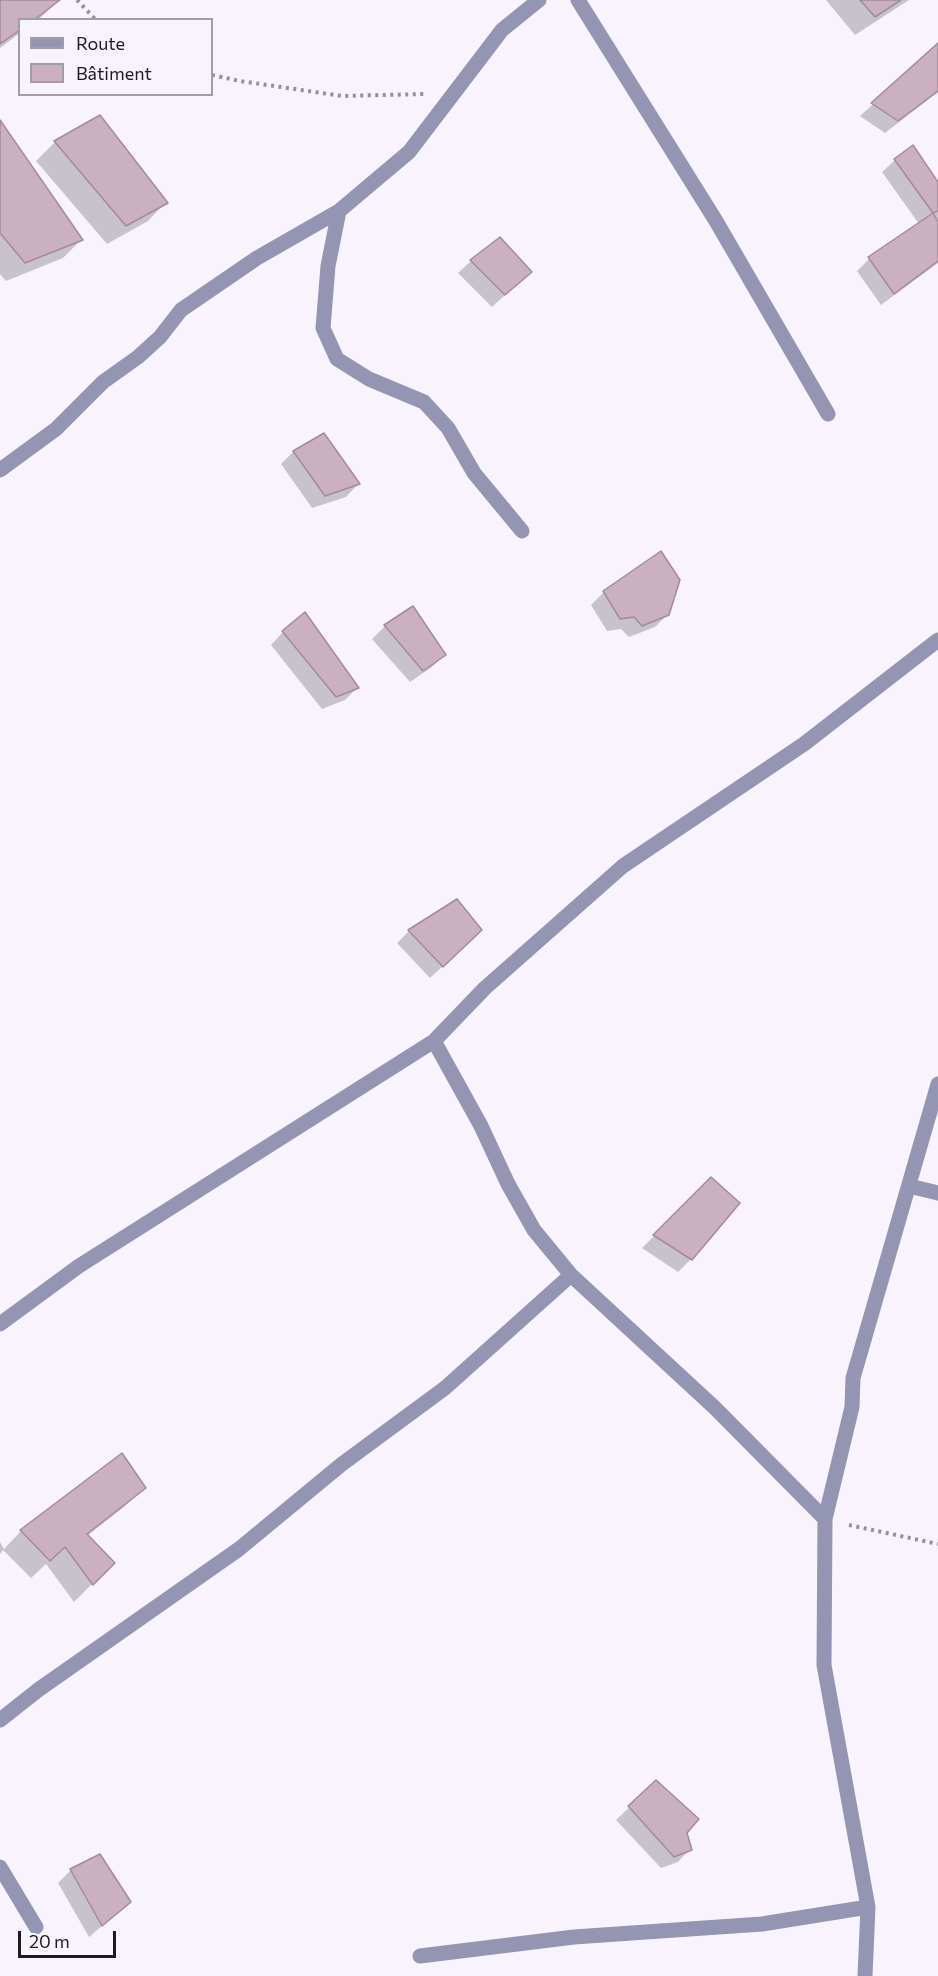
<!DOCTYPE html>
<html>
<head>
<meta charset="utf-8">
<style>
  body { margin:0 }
  #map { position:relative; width:938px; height:1976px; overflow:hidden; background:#f9f3fe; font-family:Commissioner,sans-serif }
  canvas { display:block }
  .legend { position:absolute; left:18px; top:18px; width:195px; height:78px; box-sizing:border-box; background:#f9f3fe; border:2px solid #a29ca6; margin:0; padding:8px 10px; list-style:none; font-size:18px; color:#1f1922 }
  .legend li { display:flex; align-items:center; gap:12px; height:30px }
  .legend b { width:30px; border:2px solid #a29ca6 }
  .scale { position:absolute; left:18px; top:1931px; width:98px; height:27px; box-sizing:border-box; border:3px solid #1f1922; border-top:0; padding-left:8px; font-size:18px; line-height:21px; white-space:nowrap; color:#1f1922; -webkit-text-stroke:4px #f9f3fe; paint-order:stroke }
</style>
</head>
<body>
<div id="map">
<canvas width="938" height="1976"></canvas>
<ul class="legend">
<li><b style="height:8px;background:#9495b3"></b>Route</li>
<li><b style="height:16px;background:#cab0c0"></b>Bâtiment</li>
</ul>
<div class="scale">20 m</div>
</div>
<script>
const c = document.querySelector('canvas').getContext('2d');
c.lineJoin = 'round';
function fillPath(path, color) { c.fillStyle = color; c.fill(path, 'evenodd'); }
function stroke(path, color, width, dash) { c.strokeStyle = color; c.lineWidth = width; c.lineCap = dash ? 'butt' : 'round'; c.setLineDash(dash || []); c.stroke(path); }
fillPath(new Path2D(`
  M0,0H59L38,20H20V33L0,48Z
  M826,0H909L855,35Z
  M938,45V92L885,133L860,116Z
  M100,117L166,202L148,221L107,244L36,161L55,142Z
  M0,123L81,240L63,258L6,281L0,274Z
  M895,160L938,185V219L935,220L938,225V263L881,305L857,271L869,259L919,224L882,172Z
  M471,261L530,272L492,307L458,273Z
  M323,435L358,484L346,497L312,508L281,464L293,452Z
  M604,592L668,614L655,627L629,637L621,629L607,631L591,605Z
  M413,609L445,654L432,667L410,682L372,639L385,626Z
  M283,632L357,688L345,700L322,709L271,645Z
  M409,931L468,943L430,978L397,943Z
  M711,1179L691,1259L678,1272L642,1248Z
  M122,1455L144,1488L125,1506L87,1536L113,1563L74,1602L46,1564L31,1578L3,1550L0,1554V1542L4,1549L21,1531Z
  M656,1782L686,1832L690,1849L678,1862L661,1868L616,1820Z
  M71,1870L116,1914L89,1937L58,1883Z`), '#0003');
const building = new Path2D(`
  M0,0H60L34,20H20V30L0,44Z
  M860,0H901L875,17Z
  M938,43V91L898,121L871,103Z
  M100,115L168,203L126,226L54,141Z
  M0,120L83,240L25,263L0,233Z
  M913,145L938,182V211L933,213L894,159Z
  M933,213L938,222V261L894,294L868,257Z
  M500,237L532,272L505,295L470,260Z
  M324,433L360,484L325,496L293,451Z
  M661,551L680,580L669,615L642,626L634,617L620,619L603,591Z
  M413,606L446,655L423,671L384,625Z
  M305,612L359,688L336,697L282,631Z
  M457,899L482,930L443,967L408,930Z
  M711,1177L740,1203L692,1260L653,1235Z
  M122,1453L146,1488L87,1534L115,1563L93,1585L65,1547L50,1561L20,1530Z
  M656,1780L699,1819L687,1833L692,1850L674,1857L628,1806Z
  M100,1854L131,1902L102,1926L70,1869Z`);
fillPath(building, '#cab0c0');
stroke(building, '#a48b9b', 1.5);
stroke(new Path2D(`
  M77,0L96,20
  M212,75L240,81L342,96L424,94
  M849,1525L938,1544`), '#958f9a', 4, [3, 4.5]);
stroke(new Path2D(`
  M578,0L716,221L828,414
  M339,211L328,266L323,328L337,359L369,379L424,402L448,428L474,473L522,531
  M0,470L56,429L103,382L138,357L160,337L181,310L257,258L339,211L409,152L502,30L539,0
  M909,1186L938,1193
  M0,1324L79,1266L434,1041
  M825,1519L715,1408L571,1275L534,1230L508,1184L481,1126L434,1041L485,988L623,866L804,744L938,640
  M0,1720L38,1690L239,1549L342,1464L445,1388L571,1275
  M0,1867L36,1927
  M420,1956L574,1937L762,1924L868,1907
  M865,1976L868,1907L824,1665L825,1519L852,1407L853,1378L938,1084`), '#9495b3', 15);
</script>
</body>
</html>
